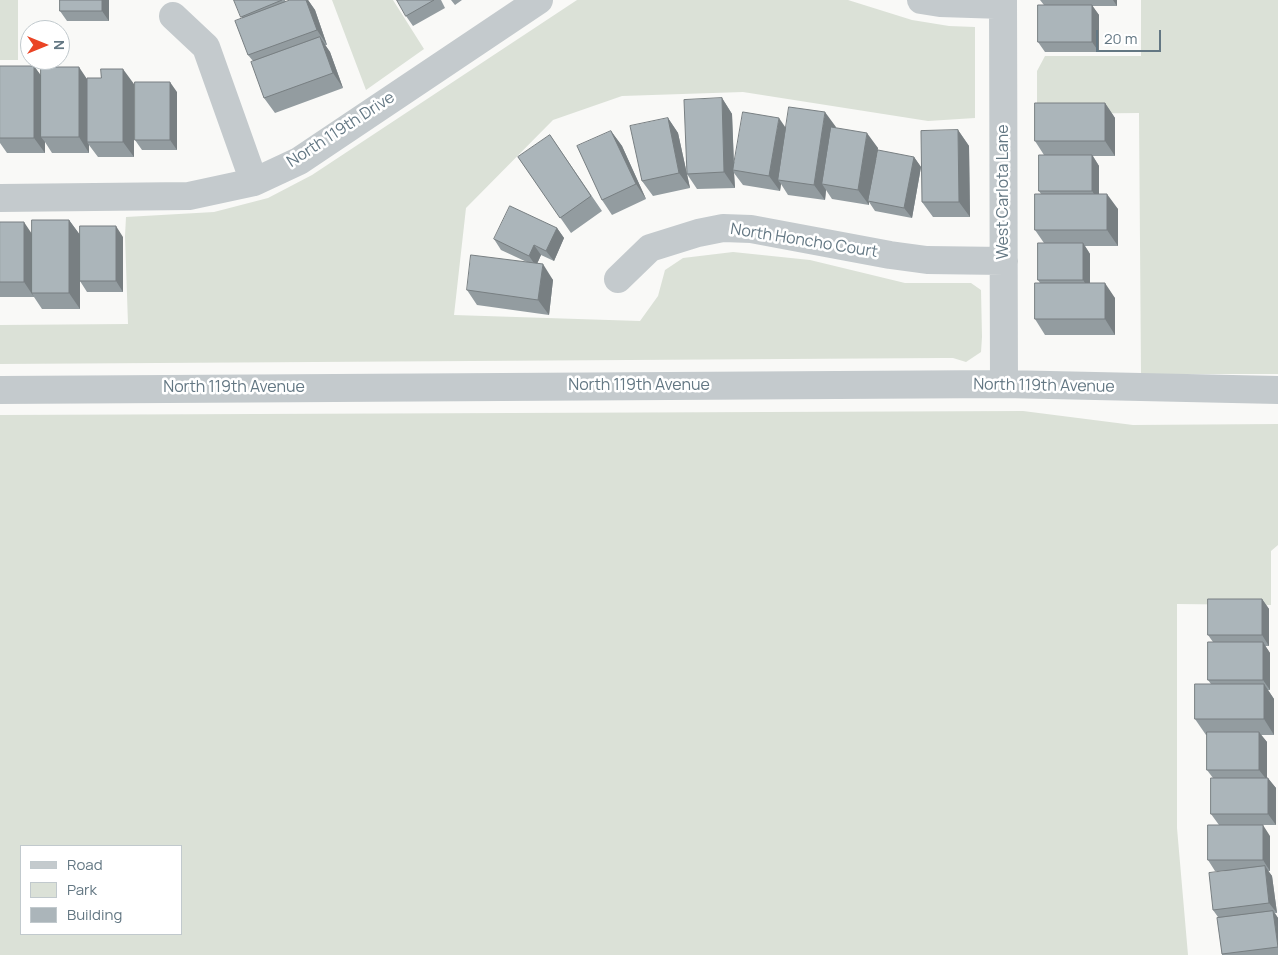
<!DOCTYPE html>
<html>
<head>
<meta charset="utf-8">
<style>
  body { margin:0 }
  #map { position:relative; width:1278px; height:955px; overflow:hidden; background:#f9f9f7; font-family:Manrope,sans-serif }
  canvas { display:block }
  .legend { position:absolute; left:20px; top:845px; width:162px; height:90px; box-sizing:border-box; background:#fff; border:1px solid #c1c9cd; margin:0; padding:6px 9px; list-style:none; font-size:15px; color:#637783 }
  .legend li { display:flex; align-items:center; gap:10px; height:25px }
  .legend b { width:25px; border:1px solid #c1c9cd }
  .north { position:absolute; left:20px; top:20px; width:50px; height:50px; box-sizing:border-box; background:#fff; border:1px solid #c1c9cd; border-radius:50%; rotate:90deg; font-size:14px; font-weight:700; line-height:20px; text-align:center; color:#637783 }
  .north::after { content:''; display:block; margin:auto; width:18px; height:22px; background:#ea4425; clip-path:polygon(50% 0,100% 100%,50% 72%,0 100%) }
  .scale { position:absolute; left:1096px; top:30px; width:65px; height:22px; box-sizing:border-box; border:2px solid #637783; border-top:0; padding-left:6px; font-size:15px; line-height:18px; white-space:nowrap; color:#637783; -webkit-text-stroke:4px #fff; paint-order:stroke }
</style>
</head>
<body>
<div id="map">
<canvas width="1278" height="955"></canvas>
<ul class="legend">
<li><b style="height:6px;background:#c4cacd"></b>Road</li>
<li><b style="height:14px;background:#dbe1d7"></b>Park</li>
<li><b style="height:14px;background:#abb5ba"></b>Building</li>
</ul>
<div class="north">N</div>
<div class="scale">20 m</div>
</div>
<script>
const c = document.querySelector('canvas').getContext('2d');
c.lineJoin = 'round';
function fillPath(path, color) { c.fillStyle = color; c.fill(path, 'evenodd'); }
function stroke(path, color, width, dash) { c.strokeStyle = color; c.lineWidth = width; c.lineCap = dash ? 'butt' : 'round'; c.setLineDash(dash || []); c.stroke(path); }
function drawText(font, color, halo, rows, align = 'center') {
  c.font = font + ' Manrope,sans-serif'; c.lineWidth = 5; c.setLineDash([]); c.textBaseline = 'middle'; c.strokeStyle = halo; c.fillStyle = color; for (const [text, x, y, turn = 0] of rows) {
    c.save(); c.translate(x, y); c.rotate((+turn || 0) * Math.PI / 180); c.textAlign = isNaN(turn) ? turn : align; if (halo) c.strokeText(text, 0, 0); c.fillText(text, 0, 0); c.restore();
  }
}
fillPath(new Path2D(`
  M0,0H18V60H0Z
  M332,0H393L424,49L366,90Z
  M577,0H848L912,20L949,26L975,27V118L928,121L743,92L622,96L553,120L466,208L454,315L640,321L658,296L665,270L683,258L733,252L810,260L905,283H971L981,290L982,337L981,352L966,362L953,358H943L0,364V325L128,324L125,236L126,217L214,212L268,198L312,175Z
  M1141,0H1278V374H1141L1139,113L1045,114L1037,103V71L1045,56H1141Z
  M1023,411L1133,425L1278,424V545L1271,551V605L1177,604V828L1188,955H0V415ZM21,846H181V934H21Z`), '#dbe1d7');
stroke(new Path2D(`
  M921,0L940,3L1003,5
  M1003,0L1004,384
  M173,16L206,47L254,182
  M0,198L189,196L254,182L299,161L539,0
  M618,279L650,248L698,233L723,228L751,229L890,255L927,260L1004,261
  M0,390L1004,384L1278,390`), '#c4cacd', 28);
fillPath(new Path2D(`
  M109,0V21H67L60,11Z
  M234,0H285L286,2L290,0H308L315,10L327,45H325L330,52L343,88L275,113L264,98L253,61L248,55L242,18Z
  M397,0H441L445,8L413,26L406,16Z
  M451,0H462L455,5Z
  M1040,0H1117V6H1092L1099,15V52H1045L1038,42L1044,5Z
  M0,66H34L41,76L87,79L134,84V157H98L89,145V153H52L45,142V153H7L0,143Z
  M177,92V150H142L135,140Z
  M722,98L732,114L734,162L786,127L836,128L878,148L876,159L914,157L921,167L912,218L875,211L869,202V205L832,199L826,190L825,200L788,195L781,184L780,191L743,185L734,173L735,188L697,189L687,174Z
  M1105,103L1115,118V156H1093L1099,166V194L1118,209V246H1085L1090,254V283L1115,298V335H1045L1035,319L1040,283L1038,280L1044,243L1035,230L1041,194L1039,191L1044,155L1035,141Z
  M668,118L678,133L690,188L653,196L642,181Z
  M958,130L969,146L970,217H933L922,202Z
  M611,131L622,146L646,199L612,215L602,200Z
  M550,135L602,211L571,233L518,157Z
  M69,220L80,235V309H42L34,297H0V222L32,234Z
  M557,228L564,238L554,261L541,255L537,264L553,280L549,315L477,305L467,290L529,263L501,250L494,239Z
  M123,237V292H87L80,281Z
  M1262,599L1269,609V646H1265L1270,653V690H1268L1274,699V735H1261L1267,742V778L1276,788V825H1219L1211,814L1213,778L1207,770V735H1206L1195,719L1211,684L1208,680L1213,642L1208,635Z
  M1270,836V871H1268L1272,876L1277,913H1275L1278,918V955H1222L1218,917L1213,910L1227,871H1215L1208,860Z`), '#939ca0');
fillPath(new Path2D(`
  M102,0H109V21L102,11Z
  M306,0H308L315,10L327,45L317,30Z
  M1113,0H1117V6Z
  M1092,5L1099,15V52L1092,42Z
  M320,37L330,52L343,88L333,73Z
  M34,66L45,81L41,137L45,142V153L34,138Z
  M79,67L89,82L87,142L89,145V153L79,137Z
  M123,69L134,84V157L123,142Z
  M170,82L177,92V150L170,140Z
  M722,98L732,114L734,170H733L734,173L735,188L724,172Z
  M1105,103L1115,118V156L1105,141Z
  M825,112L836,127L822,184L826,190L825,200L814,185Z
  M668,118L678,133L690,188L679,173Z
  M779,118L790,134L778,180L781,184L780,191L769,176Z
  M958,130L969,146L970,217L959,202Z
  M611,131L622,146L646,199L636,184Z
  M867,133L878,148L869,201H868L869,202V205L858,190Z
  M1092,155L1099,166V201L1092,191Z
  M914,157L921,167L912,218L904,208Z
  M1107,194L1118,209V246L1107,230Z
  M69,220L80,235V309L69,293Z
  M24,222L34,237L32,293L34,297L24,282Z
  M116,226L123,237V292L116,281Z
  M557,228L564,238L554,261L546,251Z
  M1083,243L1090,254V290L1083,280Z
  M534,245L541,255L536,266L529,256Z
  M543,264L553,280L549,315L538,300Z
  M1105,283L1115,298V335L1105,319Z
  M1262,599L1269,609V646L1262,635Z
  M1263,642L1270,653V690L1263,680Z
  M1264,684L1274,699V735L1264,719Z
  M1259,732L1267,742V780L1259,770Z
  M1268,778L1276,788V825L1268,814Z
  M1263,825L1270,836V871L1263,860Z
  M1265,866L1272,876L1277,913L1269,903Z
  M1273,911L1278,918V948V947Z`), '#787f82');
const building = new Path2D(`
  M60,0H102V11H60Z
  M234,0H282L241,17Z
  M290,0H306L317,30L248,55L235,21Z
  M397,0H434L406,16Z
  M1038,5H1092V42H1038Z
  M320,37L333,73L264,98L251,62Z
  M0,66H34V138H0Z
  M41,67H79V137H41Z
  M101,69H123V142H87V78H101Z
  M135,82H170V140H135Z
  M722,98L724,172L687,174L684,100Z
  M1035,103H1105V141H1035Z
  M789,107L825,112L814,185L778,180Z
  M743,112L779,118L769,176L733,170Z
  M668,118L679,173L642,181L630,126Z
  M831,127L867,133L858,190L822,184Z
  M958,130L959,202H922L921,131Z
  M611,131L636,184L602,200L577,146Z
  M550,135L591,196L560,218L518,157Z
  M878,150L914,157L904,208L868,201Z
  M1039,155H1092V191H1039Z
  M1035,194H1107V230H1035Z
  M510,206L557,228L546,251L534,245L529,256L494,239Z
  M32,220H69V293H32Z
  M0,222H24V282H0Z
  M80,226H116V281H80Z
  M1038,243H1083V280H1038Z
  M471,255L543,264L538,300L467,290Z
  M1035,283H1105V319H1035Z
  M1208,599H1262V635H1208Z
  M1208,642H1263V680H1208Z
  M1195,684H1264V719H1195Z
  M1207,732H1259V770H1207Z
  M1211,778H1268V814H1211Z
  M1208,825H1263V860H1208Z
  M1265,866L1269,903L1213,910L1209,873Z
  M1273,911L1278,947L1222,954L1217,918Z`);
fillPath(building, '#abb5ba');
stroke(building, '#787f82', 1);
drawText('16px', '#637783', '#fff', [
  ["North 119th Drive",341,130,-33],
  ["West Carlota Lane",1004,192,-90],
  ["North Honcho Court",804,241,9],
  ["North 119th Avenue",639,386],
  ["North 119th Avenue",1044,386,1],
  ["North 119th Avenue",234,388]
]);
</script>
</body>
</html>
